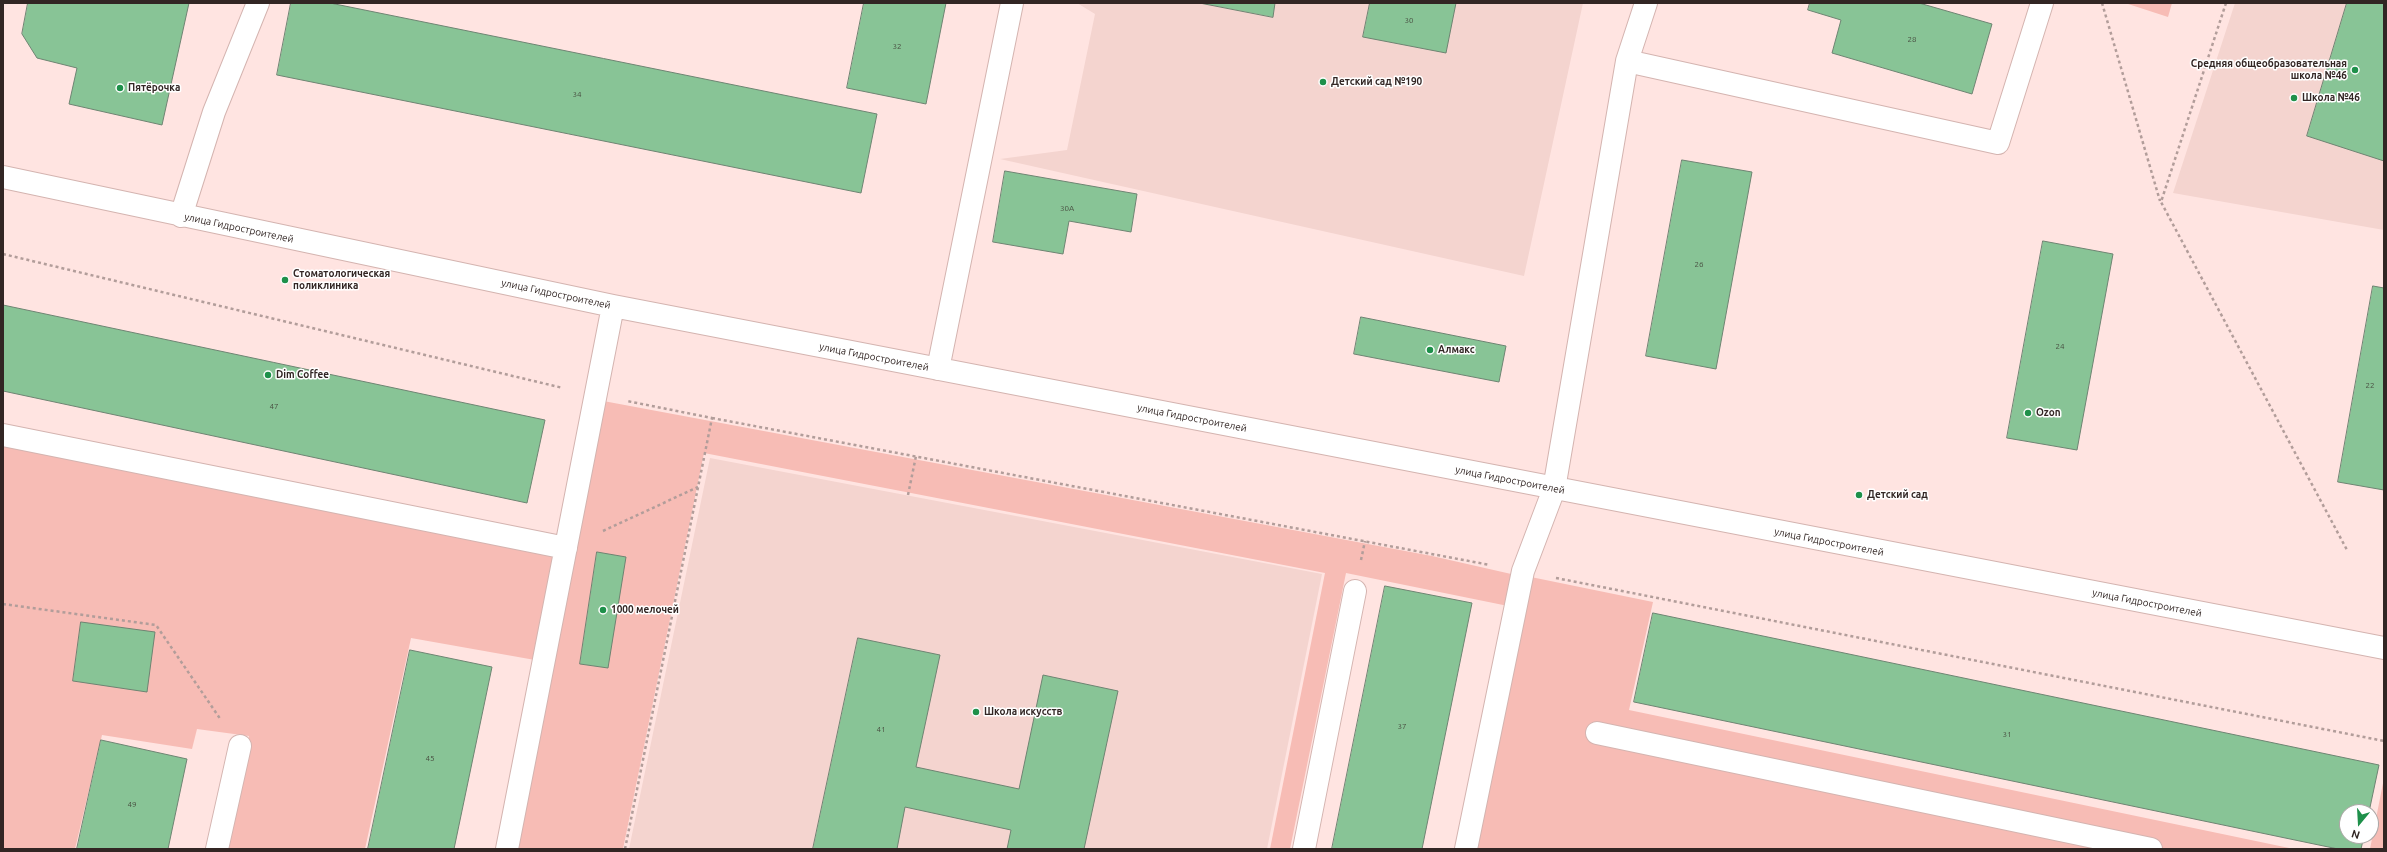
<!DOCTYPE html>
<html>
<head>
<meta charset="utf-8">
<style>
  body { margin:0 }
  #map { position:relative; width:2387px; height:852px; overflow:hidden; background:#ffe4e1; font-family:Ubuntu,sans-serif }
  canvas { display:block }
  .frame { position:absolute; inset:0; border:4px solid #322624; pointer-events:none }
  .north { position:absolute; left:2339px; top:804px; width:40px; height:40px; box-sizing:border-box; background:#fff; border:1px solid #ada8a7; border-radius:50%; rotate:198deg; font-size:11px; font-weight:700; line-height:16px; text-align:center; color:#322624 }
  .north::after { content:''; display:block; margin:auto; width:14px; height:18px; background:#1e904a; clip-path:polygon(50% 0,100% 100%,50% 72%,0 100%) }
</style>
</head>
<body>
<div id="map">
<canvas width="2387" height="852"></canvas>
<div class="frame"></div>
<div class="north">N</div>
</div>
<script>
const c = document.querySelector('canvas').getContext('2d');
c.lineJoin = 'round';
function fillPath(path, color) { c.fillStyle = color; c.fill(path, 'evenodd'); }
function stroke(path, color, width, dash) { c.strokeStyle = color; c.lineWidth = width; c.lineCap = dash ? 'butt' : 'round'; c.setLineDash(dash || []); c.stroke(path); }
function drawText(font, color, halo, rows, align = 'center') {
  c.font = font + ' Ubuntu,sans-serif'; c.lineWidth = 3; c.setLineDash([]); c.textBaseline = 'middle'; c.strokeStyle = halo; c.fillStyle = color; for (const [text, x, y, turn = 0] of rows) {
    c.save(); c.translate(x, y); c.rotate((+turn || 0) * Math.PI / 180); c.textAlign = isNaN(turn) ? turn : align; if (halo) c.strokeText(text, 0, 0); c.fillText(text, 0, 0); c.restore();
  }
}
fillPath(new Path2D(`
  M1077,3H1583L1524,276L1000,159L1067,150L1095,14Z
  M2235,3H2384V230L2173,193Z
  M710,458L1322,574L1267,849H629Z`), '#f4d4cf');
fillPath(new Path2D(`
  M2125,3H2172L2168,17Z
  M598,400L1432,556L1520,576L1513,607L1346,573L1290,849H1270L1325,573L704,453L623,849H510Z
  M3,444L558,555L535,660L411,638L365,849H224L249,736L197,729L192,749L102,735L75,849H3Z
  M1526,576L1653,602L1629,710L2294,849H1470Z
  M2384,778V849H2370Z`), '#f7bcb5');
const building = new Path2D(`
  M28,3H189L162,125L69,104L77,68L37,58L22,34Z
  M291,3H330L877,114L861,193L277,75Z
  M864,3H946L926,104L847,88Z
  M1200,3H1275L1273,17Z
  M1370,3H1456L1446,53L1363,37Z
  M1810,3H1919L1992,24L1972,94L1832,53L1841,20L1808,10Z
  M2347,3H2384V161L2307,136Z
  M1682,160L1752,172L1716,369L1646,356Z
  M1005,171L1137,194L1131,232L1069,221L1063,254L993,242Z
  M2043,241L2113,254L2077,450L2007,438Z
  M2373,286L2384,288V490L2338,482Z
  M3,305L545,420L527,503L3,391Z
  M1361,317L1506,346L1499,382L1354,354Z
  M597,552L626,557L608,668L580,664Z
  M1385,586L1472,603L1422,849H1332Z
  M1653,613L2379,765L2369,812H2347V836H2364L2361,849H2338L1634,702Z
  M81,622L155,632L147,692L73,681Z
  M858,638L940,655L916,767L1019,789L1043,675L1118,691L1084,849H1007L1011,830L905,807L897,849H813Z
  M410,650L492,667L454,849H368Z
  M101,740L187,759L168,849H77Z`);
fillPath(building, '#88c496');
stroke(building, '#6e8472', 1);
const minor = new Path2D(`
  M1627,61L1998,143L2042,3
  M3,177L613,306L2384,648
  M181,216L214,112L258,3
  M938,369L1012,3
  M3,435L566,548
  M1597,733L2151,849
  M217,849L240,746
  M507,849L613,306
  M1304,849L1355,591
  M1466,849L1523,571L1554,489L1627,61L1646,3`);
stroke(minor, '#d4b4b0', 24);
stroke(new Path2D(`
  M2102,3L2160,201
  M2226,3L2161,202L2347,550
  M3,254L563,388
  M712,418L1490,565
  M908,495L916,456
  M603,531L698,487
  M1361,560L1365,541
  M1556,578L2384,741
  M3,604L156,625L221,720
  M625,849L712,418L627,401`), '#b29d9a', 2.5, [3, 3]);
stroke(minor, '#fff', 22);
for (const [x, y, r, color] of [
  [2355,70,4,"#1e904a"],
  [1323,82,4,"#1e904a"],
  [120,88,4,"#1e904a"],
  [2294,98,4,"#1e904a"],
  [285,280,4,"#1e904a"],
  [1430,350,4,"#1e904a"],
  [268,375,4,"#1e904a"],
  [2028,413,4,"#1e904a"],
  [1859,495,4,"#1e904a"],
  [603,610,4,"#1e904a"],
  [976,712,4,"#1e904a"]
]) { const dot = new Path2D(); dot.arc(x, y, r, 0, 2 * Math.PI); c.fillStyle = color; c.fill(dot); stroke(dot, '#fff', 1.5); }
drawText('8px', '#484e40', null, [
  ["30",1409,20],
  ["28",1912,39],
  ["32",897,46],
  ["34",577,94],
  ["30А",1067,208],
  ["26",1699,264],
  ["24",2060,346],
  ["22",2370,385],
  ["47",274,406],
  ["37",1402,726],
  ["41",881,729],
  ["31",2007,734],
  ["45",430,758],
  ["49",132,804]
]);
drawText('bold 10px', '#322624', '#fff', [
  ["Средняя общеобразовательная",2347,64,"right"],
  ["школа №46",2347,76,"right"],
  ["Детский сад №190",1331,82],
  ["Пятёрочка",128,88],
  ["Школа №46",2302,98],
  ["Стоматологическая",293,274],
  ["поликлиника",293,286],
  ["Алмакс",1438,350],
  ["Dim Coffee",276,375],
  ["Ozon",2036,413],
  ["Детский сад",1867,495],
  ["1000 мелочей",611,610],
  ["Школа искусств",984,712]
], 'left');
drawText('10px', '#322624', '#fff', [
  ["улица Гидростроителей",239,228,12],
  ["улица Гидростроителей",556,294,12],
  ["улица Гидростроителей",874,357,11],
  ["улица Гидростроителей",1192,418,11],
  ["улица Гидростроителей",1510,480,11],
  ["улица Гидростроителей",1829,542,11],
  ["улица Гидростроителей",2147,603,11]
]);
</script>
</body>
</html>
